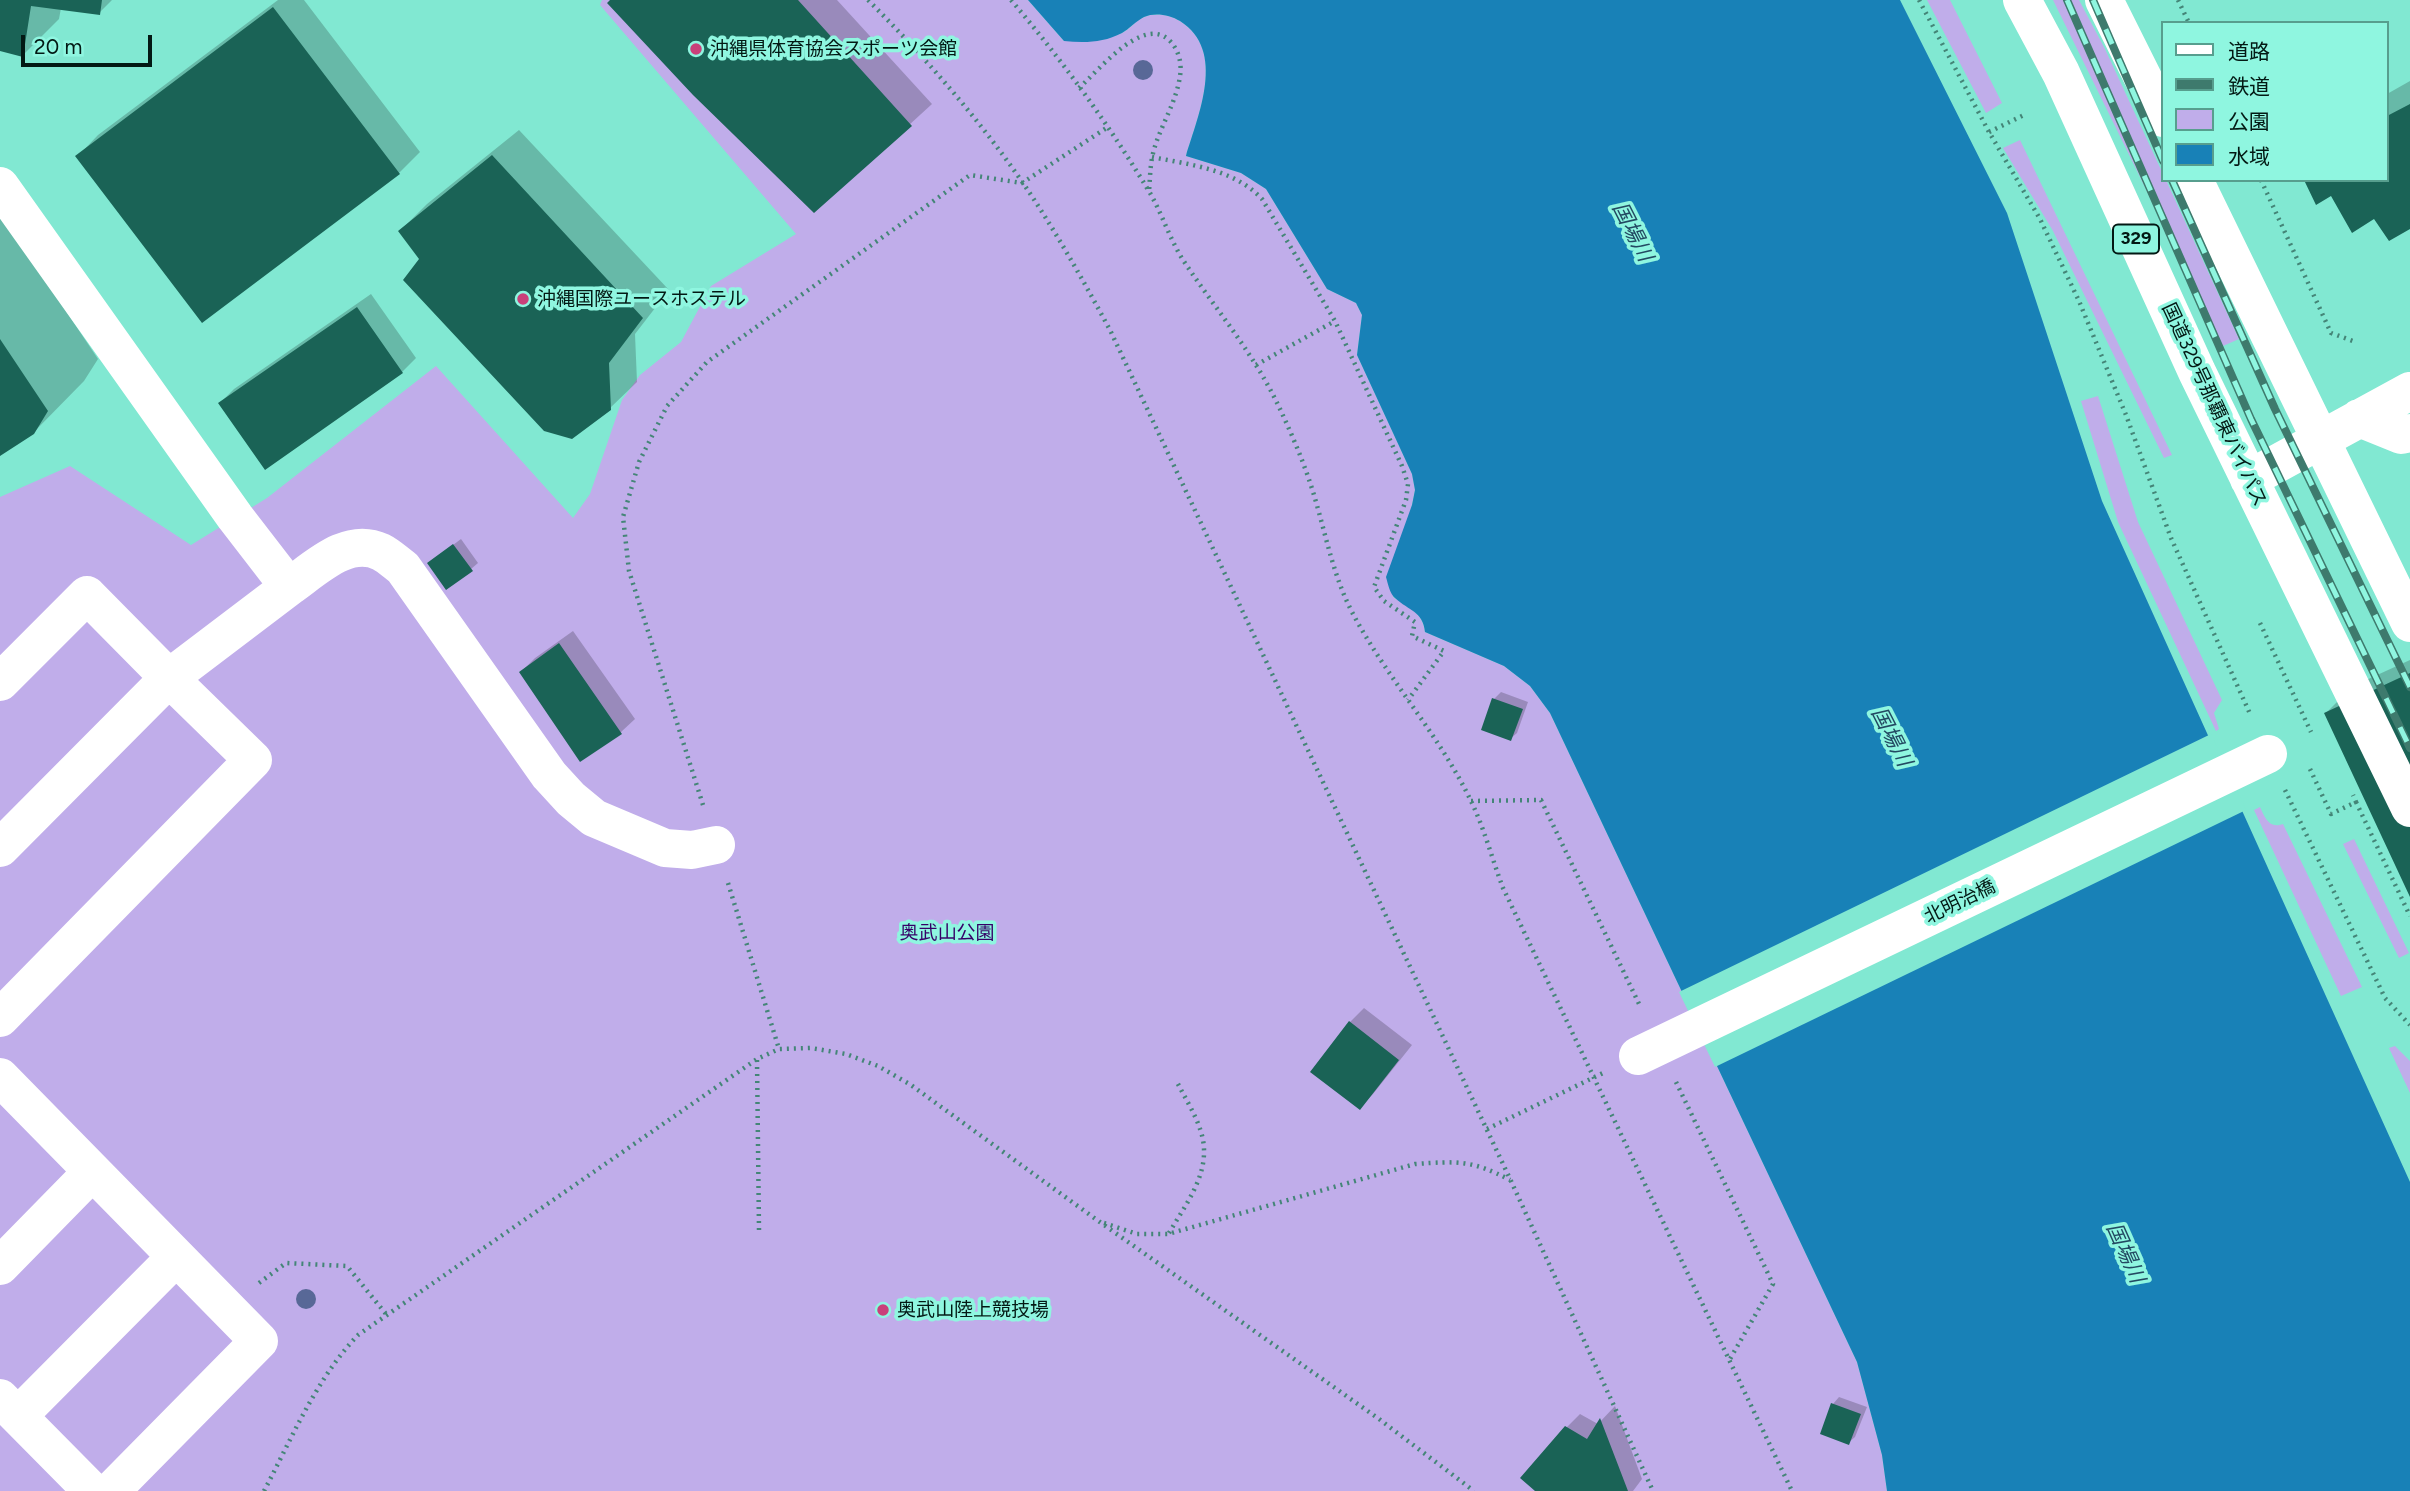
<!DOCTYPE html>
<html>
<head>
<meta charset="utf-8">
<style>
  body { margin:0 }
  #map { position:relative; width:2410px; height:1491px; overflow:hidden; background:#81e8d2; font-family:Figtree,"Noto Sans JP",sans-serif }
  canvas { display:block }
  .legend { position:absolute; left:2161px; top:21px; width:228px; height:161px; box-sizing:border-box; background:#8ff6e0; border:2px solid #579e8e; margin:0; padding:9px 12px; list-style:none; font-size:21px; color:#031914 }
  .legend li { display:flex; align-items:center; gap:14px; height:35px }
  .legend b { width:35px; border:2px solid #579e8e }
  .scale { position:absolute; left:21px; top:35px; width:131px; height:32px; box-sizing:border-box; border:4px solid #031914; border-top:0; padding-left:9px; font-size:21px; line-height:24px; white-space:nowrap; color:#031914; -webkit-text-stroke:5px #8ff6e0; paint-order:stroke }
</style>
</head>
<body>
<div id="map">
<canvas width="2410" height="1491"></canvas>
<ul class="legend">
<li><b style="height:9px;background:#fff"></b>道路</li>
<li><b style="height:9px;background:#3e7a6d"></b>鉄道</li>
<li><b style="height:19px;background:#c0adea"></b>公園</li>
<li><b style="height:19px;background:#1881b7"></b>水域</li>
</ul>
<div class="scale">20 m</div>
</div>
<script>
const c = document.querySelector('canvas').getContext('2d');
c.lineJoin = 'round';
function fillPath(path, color) { c.fillStyle = color; c.fill(path, 'evenodd'); }
function stroke(path, color, width, dash) { c.strokeStyle = color; c.lineWidth = width; c.lineCap = dash ? 'butt' : 'round'; c.setLineDash(dash || []); c.stroke(path); }
function drawText(font, color, halo, rows, align = 'center') {
  c.font = font + ' Figtree,"Noto Sans JP",sans-serif'; c.lineWidth = 7; c.setLineDash([]); c.textBaseline = 'middle'; c.strokeStyle = halo; c.fillStyle = color; for (const [text, x, y, turn = 0] of rows) {
    c.save(); c.translate(x, y); c.rotate((+turn || 0) * Math.PI / 180); c.textAlign = isNaN(turn) ? turn : align; if (halo) c.strokeText(text, 0, 0); c.fillText(text, 0, 0); c.restore();
  }
}
fillPath(new Path2D(`
  M602,0H1028L1064,41C1079,39 1110,39 1122,33C1130,29 1136,20 1144,17C1156,12 1170,15 1180,21C1227,51 1198,115 1186,156L1241,173L1266,189L1327,289L1356,303L1362,315L1357,355L1412,474L1415,490L1393,597C1408,607 1423,612 1425,632L1504,666L1530,686L1550,713L1857,1362L1882,1455L1887,1491H0V497L70,466L191,545L267,498L436,366L573,518L590,494L622,400L640,375L681,342L711,286L796,234L600,5Z
  M1927,0H1950L2002,103L1986,113Z
  M2053,0H2079L2105,49L2163,174V180H2166L2239,339L2223,346Z
  M2020,140L2172,455L2164,458L2053,231L2003,148Z
  M2098,396L2138,522L2222,700L2214,713L2219,729L2216,731L2118,522L2081,401Z
  M2260,807C2265,818 2269,829 2283,824L2362,987L2341,996L2254,810Z
  M2354,839L2409,953L2399,958L2343,844Z
  M2395,1046L2410,1061V1093L2389,1048Z`), '#c0adea');
fillPath(new Path2D(`
  M1028,0H1900L2007,213L2102,501L2410,1182V1491H1887L1882,1455L1857,1362L1550,713L1530,686L1504,666L1425,632C1423,611 1409,611 1395,598C1390,594 1388,584 1386,577L1412,505L1415,490L1412,474L1357,355L1362,315L1356,303L1327,289L1266,189L1241,173L1186,156C1198,115 1227,51 1180,21C1170,15 1155,12 1144,17C1136,21 1129,29 1122,33C1103,43 1084,43 1064,41Z`), '#1881b7');
fillPath(new Path2D(`
  M2211,734L2246,810L1715,1067L1679,992Z`), '#81e8d2');
fillPath(new Path2D(`
  M0,0H112L99,13L61,8L59,19L23,55L0,49Z
  M278,0H304L420,152L399,173L203,320L78,156L98,135Z
  M613,0H837L932,104L815,211Z
  M2410,81V227L2374,217L2331,193L2387,180V94Z
  M519,130L669,290L635,334L637,382L609,409L421,259L400,231L427,204Z
  M0,212L98,359L84,381L33,433L0,454Z
  M371,294L416,358L402,372L266,468L220,403L234,389Z
  M461,539L478,563L471,569L429,563Z
  M573,631L635,719L621,732L581,760L521,672L535,658Z
  M2410,660V893L2326,713L2353,686Z
  M1501,692L1528,702L1517,733L1510,739L1494,699Z
  M1364,1008L1412,1045L1373,1094L1359,1108L1350,1022Z
  M1839,1397L1867,1407L1855,1437L1848,1443L1833,1404Z
  M1615,1406L1642,1479L1633,1491H1538L1566,1428L1580,1414L1598,1424Z`), '#0003');
fillPath(new Path2D(`
  M0,0H102L100,15L31,6L23,57L0,51Z
  M610,0H798L912,126L814,213L693,95L607,3Z
  M273,7L400,174L202,323L75,156Z
  M2410,104V229L2389,241L2374,219L2352,233L2331,196L2316,205L2304,180H2387V116Z
  M492,155L643,318L609,363L611,410L572,439L544,431L403,280L419,259L398,231Z
  M357,307L403,373L265,470L218,403Z
  M0,339L48,411L34,434L0,456Z
  M453,544L473,571L446,590L427,563Z
  M559,643L622,734L580,762L519,672Z
  M2410,673V897L2324,713Z
  M1492,698L1523,709L1511,741L1481,730Z
  M1349,1021L1399,1060L1360,1110L1310,1072Z
  M1831,1403L1861,1414L1849,1445L1820,1434Z
  M1600,1418L1628,1491H1535L1520,1478L1565,1426L1587,1439Z`), '#1a6356');
stroke(new Path2D(`
  M868,0C924,56 978,118 1023,183C1055,230 1083,280 1110,330L1511,1181L1653,1491
  M1011,0C1061,59 1107,122 1147,188C1162,212 1169,239 1185,263C1217,311 1255,355 1280,409C1294,439 1307,470 1316,502C1327,540 1334,577 1352,612C1386,677 1438,733 1470,799C1484,827 1492,859 1503,888L1792,1491
  M1919,0L1989,132L2040,219L2079,301L2126,415L2171,538L2251,716
  M2178,0L2189,23
  M1079,88C1099,70 1144,14 1170,41C1179,50 1182,64 1180,76C1176,105 1157,131 1152,158C1150,169 1150,180 1149,191
  M1989,132L2026,114
  M1152,157C1191,165 1234,169 1262,199L1335,321L1402,466L1408,484L1406,500L1374,587L1384,601L1415,622L1412,636L1444,651L1408,700
  M2261,180L2331,333L2353,341
  M1256,365L1335,321
  M2260,623L2311,732
  M2310,769L2331,814L2356,802L2353,795
  M2285,790L2385,998L2410,1025
  M1471,801L1541,800L1641,1008
  M2356,802L2410,916
  M703,805L629,571L623,517L639,462L667,406L707,362L970,175L1022,183L1108,127
  M728,883L779,1049
  M757,1060L759,1230
  M1676,1082L1773,1284L1730,1359
  M1487,1129L1603,1073
  M1104,1223L1137,1234H1168L1415,1164C1458,1161 1472,1160 1510,1180
  M1169,1233C1187,1202 1213,1170 1201,1132C1196,1115 1185,1098 1177,1082
  M259,1283L286,1263L347,1266L386,1314
  M264,1491C292,1438 316,1379 358,1335L757,1059L779,1049L811,1048L846,1054L878,1066L911,1085L1097,1220L1379,1419L1474,1491`), '#448577', 4.5, [2, 5]);
stroke(new Path2D(`
  M0,186L235,517L289,587C315,569 347,536 381,552C389,556 396,563 403,568L549,775L571,799L594,818L665,848L692,850L716,845
  M2359,418L2401,435L2410,433
  M2322,439L2410,391
  M0,682L87,595L169,678L0,848
  M0,1018L253,760L169,678L289,587
  M1638,1056L2268,754
  M0,1077L259,1341L111,1491
  M0,1266L92,1172
  M0,1398L92,1491
  M18,1416L176,1257`), '#fff', 38);
stroke(new Path2D(`
  M2022,0L2061,73L2197,372L2410,808
  M2104,0L2163,118
  M2194,180L2410,623
  M2249,479L2322,439`), '#fff', 38);
const rail = new Path2D(`
  M2067,0L2251,419L2410,748
  M2093,0L2163,161
  M2172,180L2275,409L2410,687`);
stroke(rail, '#3e7a6d', 8);
stroke(rail, '#8ff6e0', 5, [16]);
c.fillStyle = '#586897';
for (const [x, y] of [
  [1143,70],
  [306,1299]
]) { c.beginPath(); c.arc(x, y, 10, 0, 2 * Math.PI); c.fill(); }
for (const [x, y, r, color] of [
  [696,49,7,"#c9407a"],
  [523,299,7,"#c9407a"],
  [883,1310,7,"#c9407a"]
]) { const dot = new Path2D(); dot.arc(x, y, r, 0, 2 * Math.PI); c.fillStyle = color; c.fill(dot); stroke(dot, '#8ff6e0', 2.5); }
for (const [x, y, w] of [
  [2136,239,46]
]) { const box = new Path2D(); box.roundRect(x - w / 2, y - 14.5, w, 29, 5); c.fillStyle = '#8ff6e0'; c.fill(box); stroke(box, '#031914', 2); }
drawText('bold 18px', '#031914', null, [
  ["329",2136,239]
]);
drawText('19px', '#031914', '#8ff6e0', [
  ["沖縄県体育協会スポーツ会館",710,49],
  ["沖縄国際ユースホステル",537,299],
  ["奥武山陸上競技場",897,1310]
], 'left');
drawText('19px', '#031914', '#8ff6e0', [
  ["国道329号那覇東バイパス",2214,405,65],
  ["北明治橋",1960,902,-26]
]);
drawText('19px', '#360067', '#8ff6e0', [
  ["奥武山公園",947,933]
]);
drawText('italic 21px', '#234962', '#8ff6e0', [
  ["国場川",1632,232,63],
  ["国場川",1891,737,63],
  ["国場川",2125,1253,66]
]);
</script>
</body>
</html>
